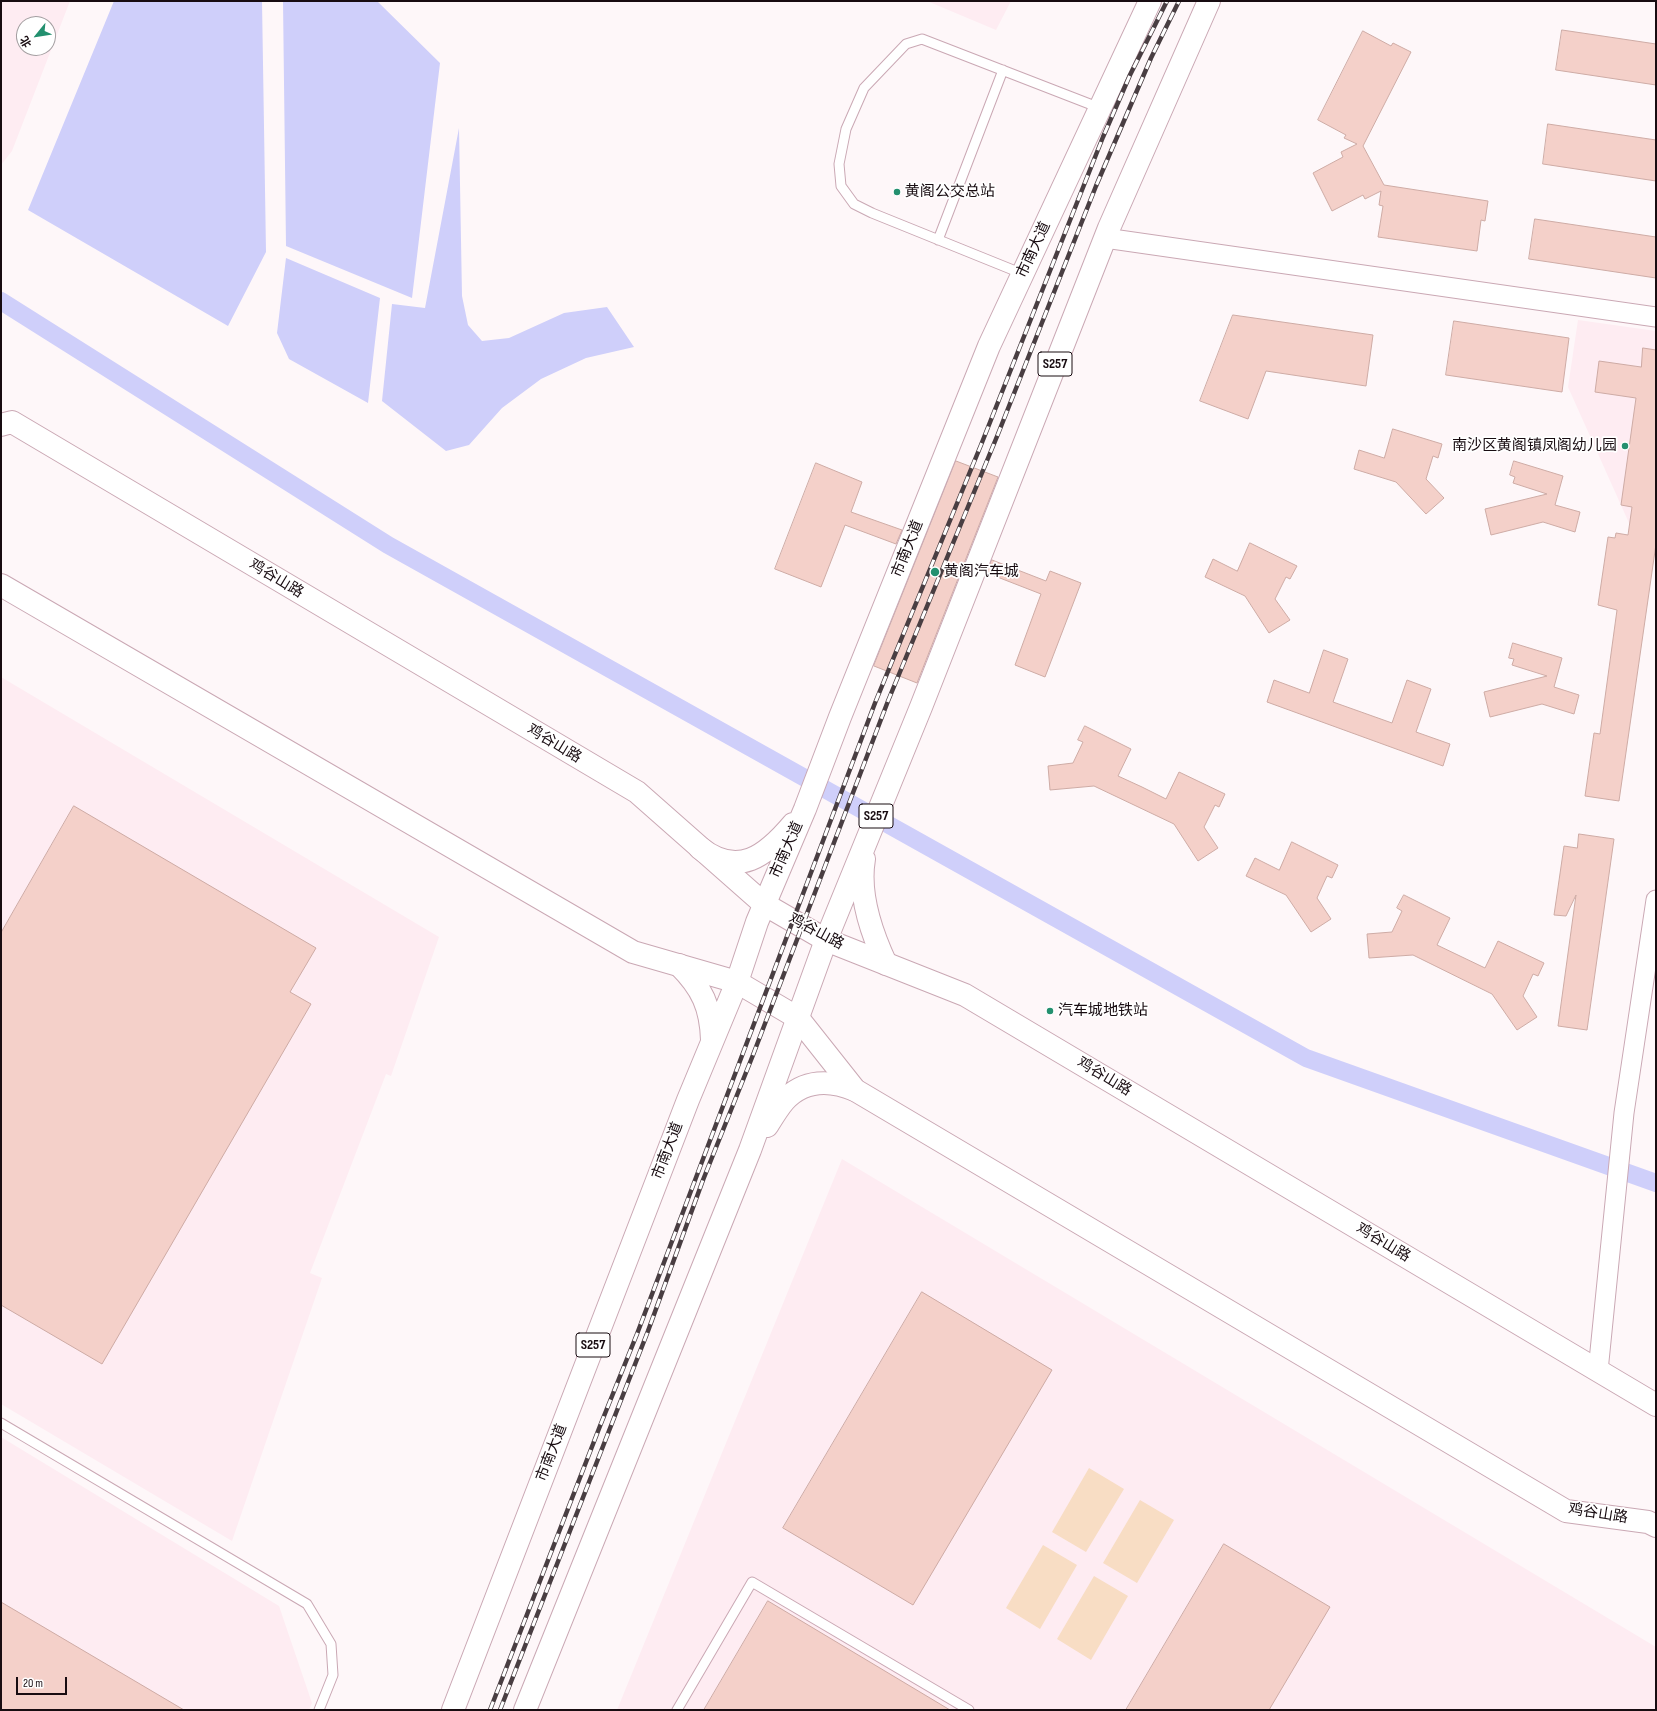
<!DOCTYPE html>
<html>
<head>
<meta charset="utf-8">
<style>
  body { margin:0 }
  #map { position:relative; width:1657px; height:1711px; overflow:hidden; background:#fef7f9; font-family:"Sofia Sans Condensed","Noto Sans SC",sans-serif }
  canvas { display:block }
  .frame { position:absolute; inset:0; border:2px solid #180c11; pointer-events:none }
  .north { position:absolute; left:16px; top:16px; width:40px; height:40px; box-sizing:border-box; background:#fff; border:1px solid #a39ea0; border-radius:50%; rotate:240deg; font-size:11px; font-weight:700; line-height:16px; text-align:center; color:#180c11 }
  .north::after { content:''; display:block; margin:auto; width:14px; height:18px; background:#23906f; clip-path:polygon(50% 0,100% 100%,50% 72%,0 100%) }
  .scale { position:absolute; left:16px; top:1677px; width:51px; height:18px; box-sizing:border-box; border:2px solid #180c11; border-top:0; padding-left:5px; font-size:12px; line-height:14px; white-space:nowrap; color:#180c11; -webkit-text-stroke:3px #fff; paint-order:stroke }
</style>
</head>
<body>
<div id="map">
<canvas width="1657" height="1711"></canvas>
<div class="frame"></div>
<div class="north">北</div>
<div class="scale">20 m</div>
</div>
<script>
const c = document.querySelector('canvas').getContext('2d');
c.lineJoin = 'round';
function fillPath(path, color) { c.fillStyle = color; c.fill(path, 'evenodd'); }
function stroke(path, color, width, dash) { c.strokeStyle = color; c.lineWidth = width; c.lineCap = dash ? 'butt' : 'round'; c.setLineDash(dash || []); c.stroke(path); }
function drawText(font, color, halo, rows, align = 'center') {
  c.font = font + ' "Sofia Sans Condensed","Noto Sans SC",sans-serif'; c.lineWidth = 3.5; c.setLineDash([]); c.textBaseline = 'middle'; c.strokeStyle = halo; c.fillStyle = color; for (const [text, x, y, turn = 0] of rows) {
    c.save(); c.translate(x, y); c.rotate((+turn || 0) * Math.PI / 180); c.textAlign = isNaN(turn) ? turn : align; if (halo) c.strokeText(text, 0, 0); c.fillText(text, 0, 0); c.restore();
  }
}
fillPath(new Path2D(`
  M1,1H70L12,151L1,165ZM24,24H48V48H24Z
  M927,1H1011L996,30Z
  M1578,320L1656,331V528L1629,523L1568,387Z
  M1,677L439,937L391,1076L386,1074L310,1273L322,1278L232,1541L1,1404Z
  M842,1159L1656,1647V1710H617Z
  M1,1437L279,1606L312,1703L309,1710H1Z`), '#feecf2');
fillPath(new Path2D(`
  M1089,1468L1124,1489L1086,1552L1052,1532Z
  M1140,1500L1174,1520L1137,1583L1103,1563Z
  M1043,1545L1077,1565L1040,1629L1006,1608Z
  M1094,1576L1128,1596L1091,1660L1057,1639Z`), '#f8ddc4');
fillPath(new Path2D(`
  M114,1H262L266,252L228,326L28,210Z
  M283,1H377L440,63L412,298L286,246Z
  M459,128L462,296L468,325L482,341L509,338L564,313L607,307L634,347L586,358L541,379L502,408L469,445L446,451L382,401L392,304L425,308Z
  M286,258L380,298L368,403L289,359L277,333Z`), '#cfcffa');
stroke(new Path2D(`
  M1,301L388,545L1306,1058L1656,1183`), '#cfcffa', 18);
const building = new Path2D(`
  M1562,30L1656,44V85L1556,70Z
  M1363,31L1391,46L1393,43L1411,52L1363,146L1384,185L1488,201L1485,221L1481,220L1477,251L1378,237L1383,206L1379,205L1381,191L1365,199L1363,195L1332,211L1313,173L1343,157L1341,152L1357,144L1344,138L1346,135L1318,120Z
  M1548,124L1656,140V181L1543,164Z
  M1535,219L1656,237V278L1529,259Z
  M1233,315L1373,335L1366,386L1266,371L1248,419L1200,401Z
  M1454,321L1569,338L1562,392L1446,375Z
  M1643,348L1656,350V544L1619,801L1585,796L1594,733L1600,734L1617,610L1598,605L1608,537L1615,538L1616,533L1628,535L1632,507L1621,505L1636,398L1595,392L1599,361L1641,367Z
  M1393,429L1442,444L1438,458L1433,456L1426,479L1444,498L1426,514L1396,482L1354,469L1359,450L1384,458Z
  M956,461L998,477L917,683L874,666Z
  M1514,461L1563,476L1555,505L1580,512L1575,532L1543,522L1491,535L1485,509L1547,494L1513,483L1515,477L1510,475Z
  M816,463L862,482L851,512L902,530L896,544L845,525L821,587L775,569Z
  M1250,543L1297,566L1290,579L1286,577L1275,599L1290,620L1269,633L1245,596L1205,577L1213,559L1237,571Z
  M992,560L1046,581L1050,571L1081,583L1045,677L1015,665L1041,594L987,573Z
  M1513,643L1562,658L1554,687L1579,695L1574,714L1542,704L1490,717L1484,692L1547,676L1512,665L1514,659L1509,658Z
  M1324,650L1348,659L1333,702L1392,723L1407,680L1431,689L1416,732L1450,744L1443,766L1267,702L1274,680L1309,693Z
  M1085,726L1131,749L1118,776L1142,787L1166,799L1179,772L1225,794L1219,807L1215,805L1204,827L1218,848L1198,861L1174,824L1094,786L1050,790L1048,766L1073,763L1083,742L1078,740Z
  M74,806L316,948L290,992L311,1004L102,1364L1,1305V933Z
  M1579,834L1614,839L1587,1030L1558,1026L1576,895L1566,916L1554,915L1564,846L1577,848Z
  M1292,842L1338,865L1332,878L1327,876L1317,898L1331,919L1311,932L1286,895L1246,876L1255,858L1279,870Z
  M1404,895L1450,918L1437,945L1485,968L1498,941L1544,963L1538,976L1533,974L1523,996L1537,1017L1517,1030L1492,994L1413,955L1369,958L1367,934L1392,932L1402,911L1397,908Z
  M922,1292L1052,1370L913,1605L783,1528Z
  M1224,1544L1330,1607L1269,1710H1126Z
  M768,1601L950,1710H704Z
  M1,1602L184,1710H1Z`);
fillPath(building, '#f4d0c9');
stroke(building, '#ceaba5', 1);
const service = new Path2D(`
  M938,240L1003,70
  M1023,274L872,213L854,204L841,186L839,164L846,129L864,88L906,44L922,39L1100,108
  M1,1423L307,1604L331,1644L333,1675L319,1710
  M677,1710L752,1582L969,1710`);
const minor = new Path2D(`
  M1105,238L1656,317
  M1598,1371L1624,1113L1656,900`);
const secondary = new Path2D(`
  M1,425L12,422L637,792L764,904L826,940L965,995L1656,1405
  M1,585L633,952L737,982L798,1018L855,1090L1566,1511L1648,1522L1656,1526`);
const primary = new Path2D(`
  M700,848C738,878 766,856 793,824
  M864,859C858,894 871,932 886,964
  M679,965C702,988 711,1007 712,1040
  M767,1126C772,1118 778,1108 784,1101C804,1079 831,1080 855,1090
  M453,1710L688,1100L737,982L757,922L805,809L840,717L989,346L1150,1
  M525,1710L750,1150L826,940L921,707L1109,228L1209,1`);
stroke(service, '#caa8b4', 11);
stroke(minor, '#caa8b4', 21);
stroke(secondary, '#caa8b4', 24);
stroke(primary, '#caa8b4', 24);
stroke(service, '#fff', 9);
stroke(minor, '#fff', 19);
stroke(secondary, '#fff', 22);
stroke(primary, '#fff', 22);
const rail = new Path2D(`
  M490,1710L600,1426L637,1334L875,703L981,445L1103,137L1130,75L1167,1
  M500,1710L648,1331L703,1180L753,1055L888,701L998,434L1096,186L1151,58L1179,1`);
stroke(rail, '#493e42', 4.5);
stroke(rail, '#fff', 3, [9]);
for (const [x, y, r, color] of [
  [897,192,4,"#23906f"],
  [1625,446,4,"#23906f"],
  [935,572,5,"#23906f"],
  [1050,1011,4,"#23906f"]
]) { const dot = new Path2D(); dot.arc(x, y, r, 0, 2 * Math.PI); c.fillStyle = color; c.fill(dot); stroke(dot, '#fff', 1.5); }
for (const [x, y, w] of [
  [1055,364,34],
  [876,816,34],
  [593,1345,34]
]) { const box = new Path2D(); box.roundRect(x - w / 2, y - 12, w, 24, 3); c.fillStyle = '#fff'; c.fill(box); stroke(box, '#180c11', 1); }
drawText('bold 14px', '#180c11', null, [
  ["S257",1055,364],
  ["S257",876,816],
  ["S257",593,1345]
]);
drawText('15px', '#180c11', '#fff', [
  ["黄阁公交总站",905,192],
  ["南沙区黄阁镇凤阁幼儿园",1617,446,"right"],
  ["黄阁汽车城",944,572],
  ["汽车城地铁站",1058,1011]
], 'left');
drawText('15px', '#180c11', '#fff', [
  ["市南大道",1034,250,-65],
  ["市南大道",908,549,-68],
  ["鸡谷山路",276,579,31],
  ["鸡谷山路",554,744,31],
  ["市南大道",787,850,-66],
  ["鸡谷山路",816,932,28],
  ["鸡谷山路",1104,1077,31],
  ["市南大道",668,1151,-69],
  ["鸡谷山路",1383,1243,31],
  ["市南大道",552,1453,-69],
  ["鸡谷山路",1598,1514,9]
]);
</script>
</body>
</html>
